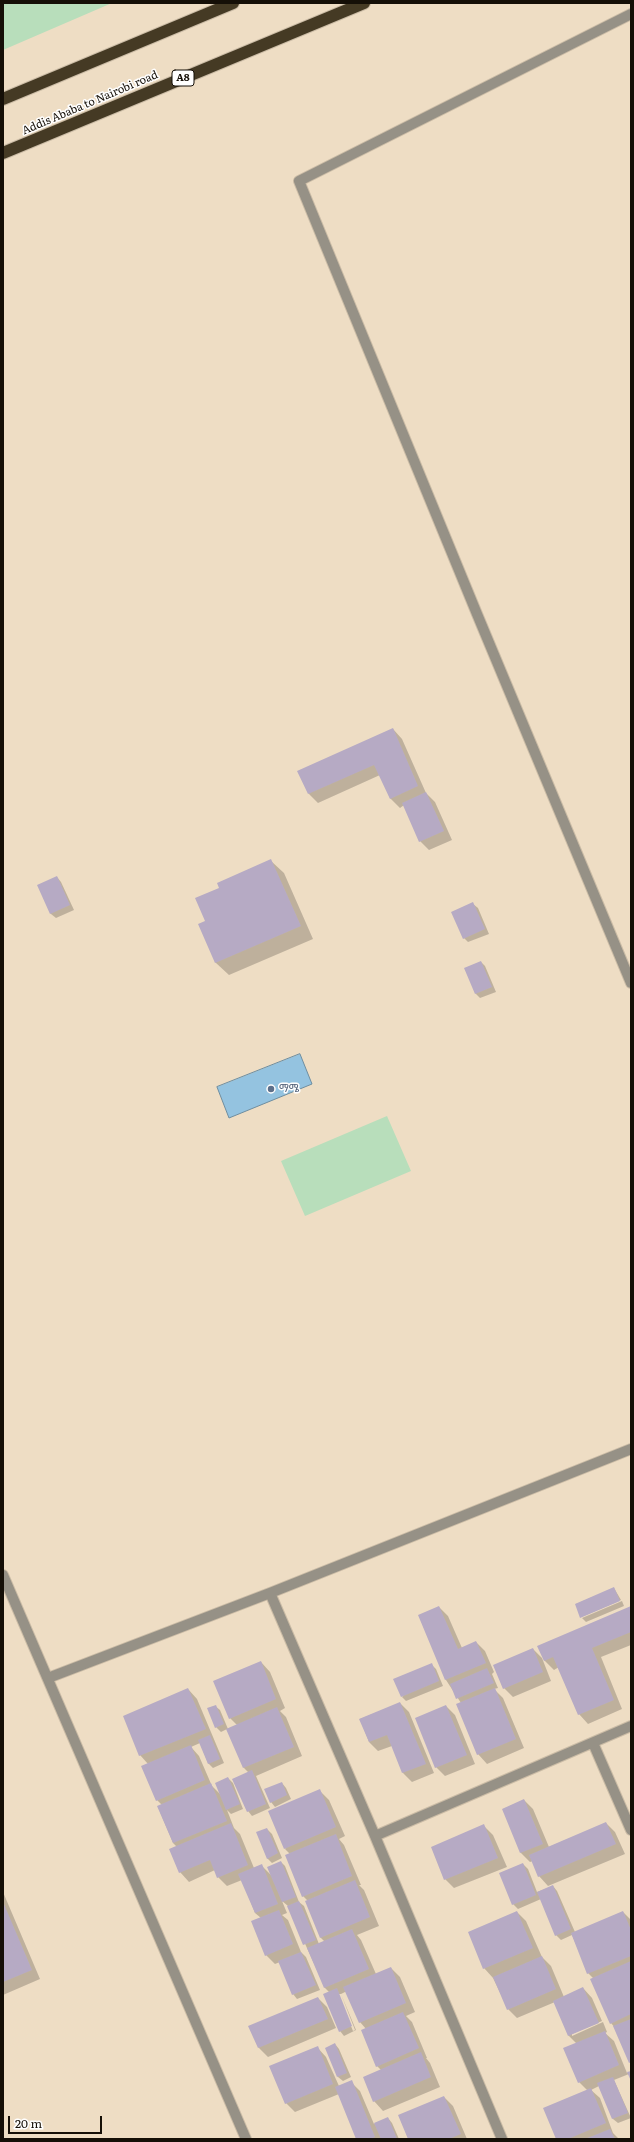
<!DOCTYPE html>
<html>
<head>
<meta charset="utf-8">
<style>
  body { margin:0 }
  #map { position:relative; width:634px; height:2142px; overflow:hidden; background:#eeddc4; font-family:Literata,serif }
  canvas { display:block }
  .frame { position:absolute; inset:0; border:4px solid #150f07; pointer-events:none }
  .scale { position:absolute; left:8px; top:2116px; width:94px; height:18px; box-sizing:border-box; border:2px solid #150f07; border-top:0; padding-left:5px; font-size:12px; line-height:14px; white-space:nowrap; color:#150f07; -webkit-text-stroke:3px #fff; paint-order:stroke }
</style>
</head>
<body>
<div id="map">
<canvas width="634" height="2142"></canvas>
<div class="frame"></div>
<div class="scale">20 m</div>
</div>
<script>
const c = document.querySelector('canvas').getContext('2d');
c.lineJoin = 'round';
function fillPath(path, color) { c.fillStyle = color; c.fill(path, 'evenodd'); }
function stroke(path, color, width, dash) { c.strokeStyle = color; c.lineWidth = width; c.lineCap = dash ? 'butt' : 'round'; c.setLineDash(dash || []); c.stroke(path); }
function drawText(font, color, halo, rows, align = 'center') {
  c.font = font + ' Literata,"Noto Sans Ethiopic",serif'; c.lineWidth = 3; c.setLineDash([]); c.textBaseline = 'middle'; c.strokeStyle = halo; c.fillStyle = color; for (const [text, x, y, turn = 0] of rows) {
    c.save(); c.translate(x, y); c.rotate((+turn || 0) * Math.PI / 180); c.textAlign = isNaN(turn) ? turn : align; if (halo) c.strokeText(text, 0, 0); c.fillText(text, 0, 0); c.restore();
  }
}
fillPath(new Path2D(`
  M3,3H112L3,50Z
  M387,1116L411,1171L305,1216L281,1161Z`), '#b8debb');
const water = new Path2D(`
  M300,1054L312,1084L229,1118L217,1087Z`);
fillPath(water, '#94c3e0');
stroke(water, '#6e8d9f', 1);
fillPath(new Path2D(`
  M393,729L402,739L426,793L435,802L452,840L429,850L420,841L404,805L400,808L390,798L380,775L318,803L309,794L299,771Z
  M271,861L284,873L313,939L229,975L216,963L200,924L207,922L221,889Z
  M57,877L61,882L74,910L56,918L51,914L39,885Z
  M473,904L478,908L489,934L468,942L464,938Z
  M481,962L485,966L496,992L480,998L476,994L465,969Z
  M614,1588L621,1600L581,1617L576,1604Z
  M622,1601L624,1606L586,1622L582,1618Z
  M439,1607L448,1616L462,1648L476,1642L485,1651L494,1672L492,1674L498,1688L494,1689L503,1698L524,1748L487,1764L478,1754L461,1703L446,1680L419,1616Z
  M631,1607V1645L601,1657L622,1709L588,1724L579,1714L559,1667L554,1670L544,1660Z
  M533,1649L542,1658L551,1681L513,1697L504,1688Z
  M261,1662L270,1672L285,1708L280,1711L286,1717L302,1756L256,1776L270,1808L252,1816L248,1811L249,1773L244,1768L227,1729L221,1732L216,1727L215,1706L220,1710L228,1729L237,1725L230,1718Z
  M431,1664L436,1669L443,1686L406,1701L402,1697Z
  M188,1689L197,1699L224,1763L213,1768L208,1763L200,1743L191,1747L199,1756L212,1786L220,1794L228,1778L233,1783L243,1809L231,1814L227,1810L234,1828L240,1834L254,1868L261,1865L271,1875L281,1862L285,1866L299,1902L304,1906L319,1944L325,1942L321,1938L306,1901H308L303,1896L290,1854L285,1849L320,1791L329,1800L345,1836L339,1839L344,1845L361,1885H359L364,1890L379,1926L357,1935L361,1940L376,1974L391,1968L400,1977L415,2012L406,2016L412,2022L427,2058H426L430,2063L440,2087L383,2111L374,2101L381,2070L377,2066L366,2029L360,2022L347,1991L341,1994L356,2030L344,2036L340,2031L329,1992L325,1988L288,1906L282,1901L287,1913L282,1915L288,1920L301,1952L306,1957L320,1990L297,1999L293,1994L280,1962L275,1964L266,1955L261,1918L255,1913L242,1880L227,1886L218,1877L215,1870L189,1882L180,1872L177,1847L173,1843L158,1807L162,1805L157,1800L148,1764L140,1755ZM338,1994H341L355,2030L353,2031Z
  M400,1703L409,1712L434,1773L412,1782L403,1773L392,1746L378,1751L369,1742L360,1719Z
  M446,1706L455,1715L475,1764L445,1776L436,1767Z
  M282,1783L286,1788L291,1799L275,1807L271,1802Z
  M524,1800L533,1809L549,1847L606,1823L615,1832L625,1854L548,1886L539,1876L533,1861L530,1862L521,1853L503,1809Z
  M484,1826L493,1835L507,1867L454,1888L445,1879Z
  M267,1829L272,1834L282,1858L272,1863L267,1858Z
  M523,1864L528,1869L537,1892L553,1886L557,1891L575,1932L623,1912L631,1920V2063L615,2028L611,2023L593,1978L588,1973L572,1935L561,1940L556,1935L541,1899L518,1909L513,1904Z
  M3,1892L40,1979L3,1995Z
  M517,1912L526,1921L542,1957L551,1966L564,1997L583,1988L592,1998L602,2021L572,2034V2036L603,2022L607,2032L605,2033L614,2041L627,2073L631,2072V2079L629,2074L614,2080L631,2118L618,2123L613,2119L599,2086L591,2090L600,2098L613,2133L619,2139H557L587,2090L579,2082L577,2044L569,2036L555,2002L517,2018L508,2009L493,1978L484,1968Z
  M318,1998L327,2007L336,2028L268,2057L259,2048L250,2026Z
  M335,2044L339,2049L351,2077L343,2081L338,2077Z
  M317,2047L326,2057L339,2086L351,2082L360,2091L374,2124L388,2118L392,2123L399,2139H358L339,2094L295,2112L286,2103Z
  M444,2097L453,2106L467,2139H409Z`), '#0003');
fillPath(new Path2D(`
  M393,728L418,786L390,799L374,765L308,794L297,771Z
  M426,792L444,831L419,842L402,803Z
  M271,859L301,926L215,963L198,924L205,921L195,898L219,888L217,883Z
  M57,876L70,905L50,914L37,885Z
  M473,902L485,929L463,939L451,912Z
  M481,961L492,987L475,994L464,968Z
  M614,1587L620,1601L580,1618L575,1604Z
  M439,1606L458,1649L476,1641L486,1663L445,1680L418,1615Z
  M631,1606V1632L592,1648L614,1700L578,1715L553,1657L544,1661L537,1646Z
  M533,1648L543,1672L503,1689L493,1665Z
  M261,1661L276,1699L229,1719L213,1681Z
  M432,1663L439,1681L401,1697L393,1679Z
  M487,1668L494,1683L456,1699L450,1684Z
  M188,1688L206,1729L139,1756L123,1716Z
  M495,1688L516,1739L477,1755L456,1704Z
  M400,1702L426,1764L402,1773L387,1735L369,1742L359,1719Z
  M216,1705L224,1724L215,1728L207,1708Z
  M446,1705L467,1755L435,1768L415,1718Z
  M277,1707L294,1747L243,1768L226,1729Z
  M210,1735L220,1759L208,1764L198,1740Z
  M191,1745L205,1780L156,1801L141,1766Z
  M252,1770L266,1804L247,1812L232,1779Z
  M228,1777L240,1804L226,1810L215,1783Z
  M282,1782L287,1795L270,1803L264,1789Z
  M211,1783L227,1821L173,1843L157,1806Z
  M320,1789L336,1827L284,1849L268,1811Z
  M524,1799L543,1844L520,1853L502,1809Z
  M606,1822L616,1844L538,1877L529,1855Z
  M231,1823L248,1865L217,1878L210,1860L179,1873L169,1849Z
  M484,1824L498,1858L444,1880L431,1847Z
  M267,1828L278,1853L267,1859L256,1832Z
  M336,1834L352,1876L302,1897L285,1855Z
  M281,1861L296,1897L282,1902L267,1867Z
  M523,1863L536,1895L512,1905L499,1873Z
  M262,1864L278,1904L255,1913L238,1874Z
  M355,1880L370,1917L320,1938L305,1901Z
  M553,1885L571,1929L555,1936L537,1892Z
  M299,1901L316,1940L303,1945L287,1906Z
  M3,1902L32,1970L3,1982Z
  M279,1910L293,1944L265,1956L251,1921Z
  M517,1911L533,1948L483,1969L468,1932Z
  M623,1911L631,1930V1956L587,1974L571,1933Z
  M352,1929L369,1969L324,1988L307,1948Z
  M301,1952L316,1985L292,1995L278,1961Z
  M542,1956L556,1989L507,2010L493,1977Z
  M631,1961V2014L610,2024L590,1979Z
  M391,1967L406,2003L359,2023L343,1987Z
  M583,1987L599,2023L568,2036L553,2001Z
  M337,1988L352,2026L339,2032L323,1994Z
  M318,1997L328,2019L258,2048L248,2026Z
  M403,2012L419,2048L376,2067L361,2030Z
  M631,2019V2062L629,2063L613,2026Z
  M605,2031L619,2065L578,2083L563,2048Z
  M335,2043L347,2073L337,2077L325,2048Z
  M318,2046L333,2084L285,2104L269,2066Z
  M421,2052L431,2077L373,2102L363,2077Z
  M631,2071V2081L627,2072Z
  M613,2077L628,2113L612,2119L597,2083Z
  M352,2080L375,2137L370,2139H356L335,2087Z
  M591,2088L606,2123L568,2139H556L543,2108Z
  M444,2096L461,2134L449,2139H408L398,2115Z
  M388,2117L397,2139H381L374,2123Z
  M610,2129L615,2139H585Z`), '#b6aac4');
const street = new Path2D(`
  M631,14L299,181L477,614L631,983
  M3,1575L246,2139
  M270,1593L375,1836L502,2139
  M48,1678L270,1593L631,1449
  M593,1743L631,1830
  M375,1836L631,1726`);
const highway = new Path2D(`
  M3,99L233,3
  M3,153L364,3`);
stroke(street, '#cbbca6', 12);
stroke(highway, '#cbbca6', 14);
stroke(street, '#969186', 10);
stroke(highway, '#453a24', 12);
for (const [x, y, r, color] of [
  [271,1089,4,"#5c6f8a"]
]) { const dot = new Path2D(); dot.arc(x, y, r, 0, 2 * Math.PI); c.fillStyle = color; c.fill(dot); stroke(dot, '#fff', 1.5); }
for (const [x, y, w] of [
  [183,78,22]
]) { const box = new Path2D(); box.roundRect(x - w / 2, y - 8, w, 16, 3); c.fillStyle = '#fff'; c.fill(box); stroke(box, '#150f07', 1); }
drawText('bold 10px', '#150f07', null, [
  ["A8",183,78]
]);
drawText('11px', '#150f07', '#fff', [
  ["Addis Ababa to Nairobi road",90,103,-23]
]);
drawText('11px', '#4e5e75', '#fff', [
  ["ማሜ",279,1089]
], 'left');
</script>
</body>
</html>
